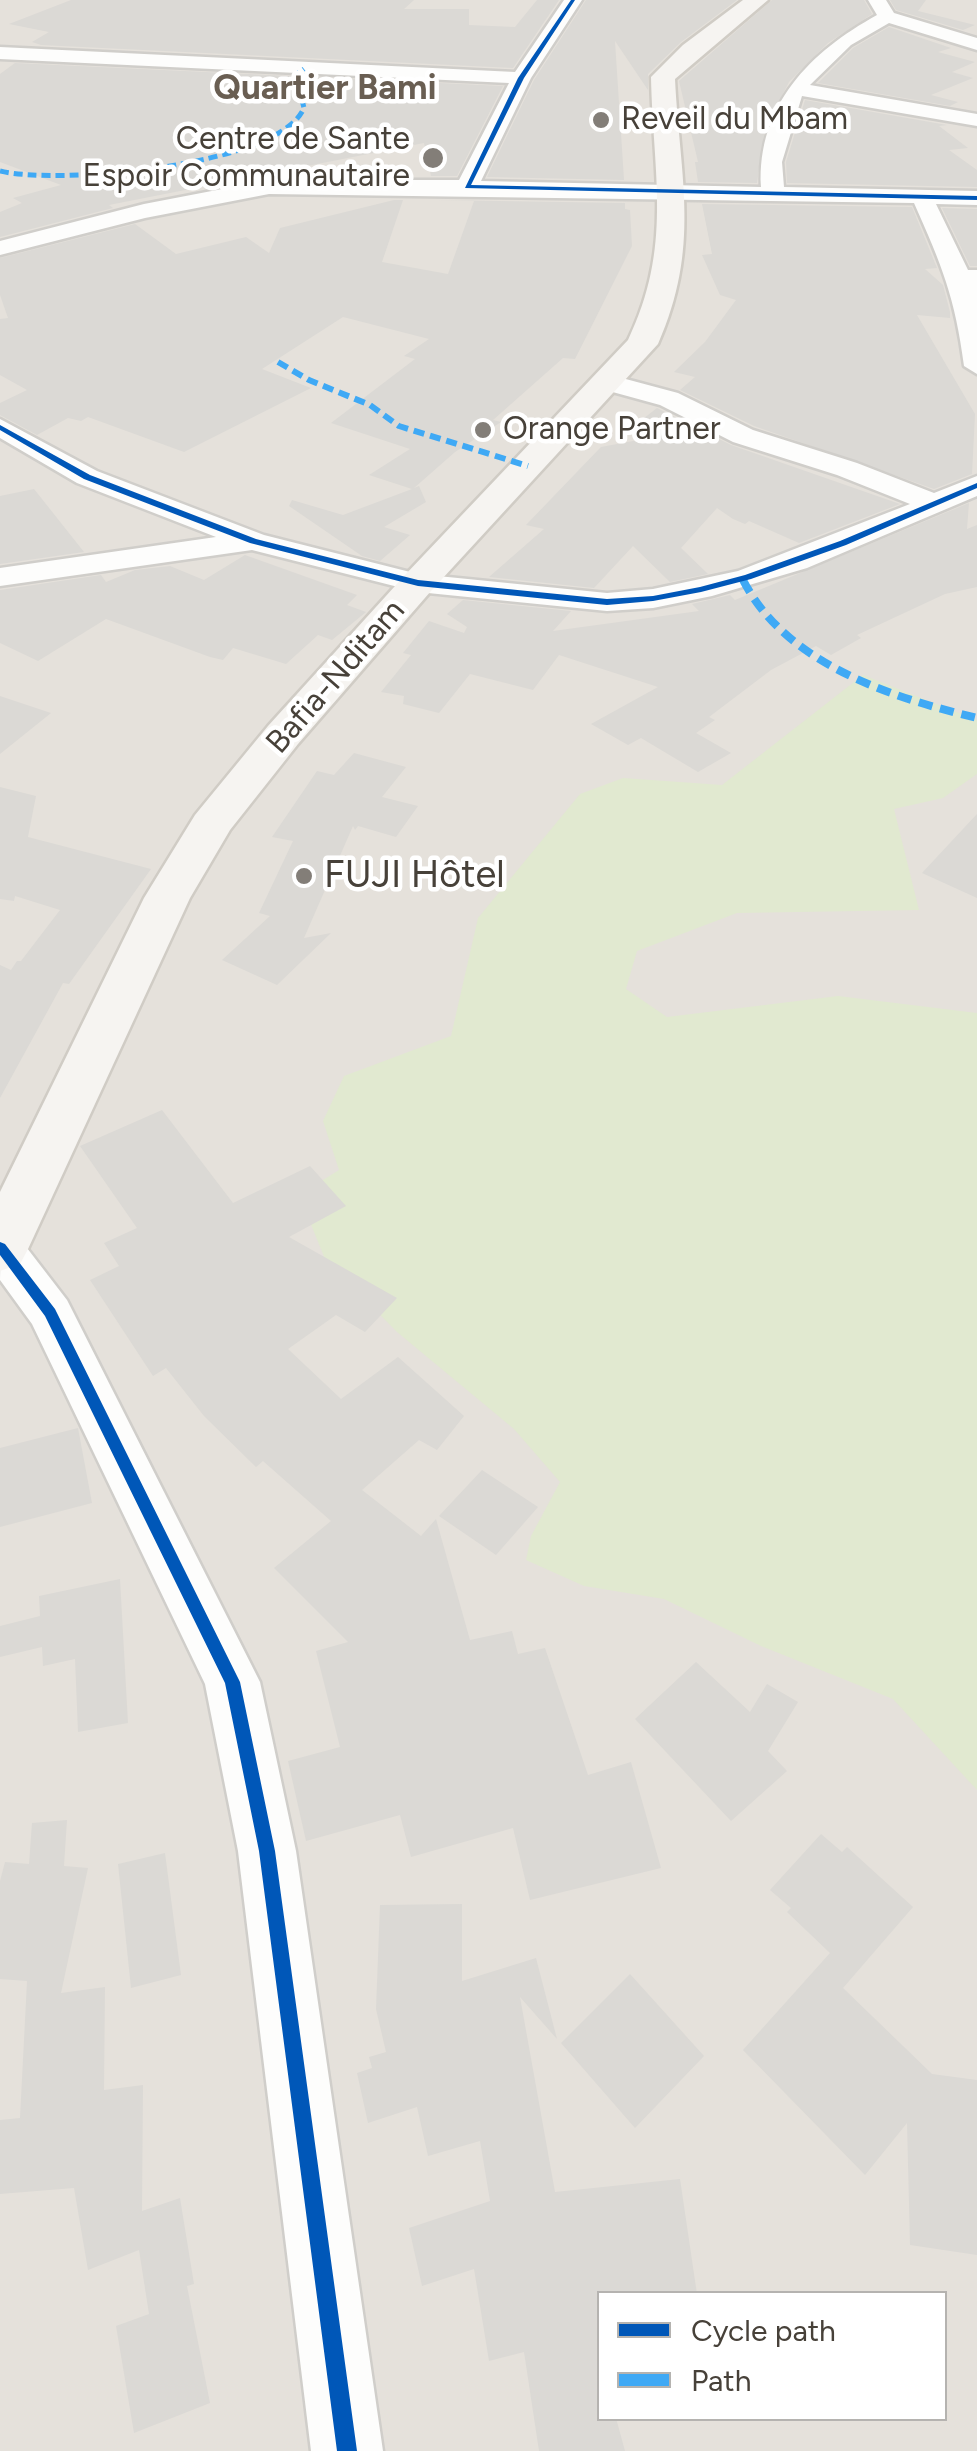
<!DOCTYPE html>
<html>
<head>
<meta charset="utf-8">
<style>
  body { margin:0 }
  #map { position:relative; width:977px; height:2451px; overflow:hidden; background:#f2f0ed; font-family:Figtree,sans-serif }
  canvas { display:block }
  .legend { position:absolute; left:597px; top:2291px; width:350px; height:130px; box-sizing:border-box; background:#fff; border:2px solid #b5b3b0; margin:0; padding:12px 18px; list-style:none; font-size:30px; color:#474139 }
  .legend li { display:flex; align-items:center; gap:20px; height:50px }
  .legend b { width:50px; border:2px solid #b5b3b0 }
</style>
</head>
<body>
<div id="map">
<canvas width="977" height="2451"></canvas>
<ul class="legend">
<li><b style="height:12px;background:#0057b8"></b>Cycle path</li>
<li><b style="height:12px;background:#3fa9f5"></b>Path</li>
</ul>
</div>
<script>
const c = document.querySelector('canvas').getContext('2d');
c.lineJoin = 'round';
function fillPath(path, color) { c.fillStyle = color; c.fill(path, 'evenodd'); }
function stroke(path, color, width, dash) { c.strokeStyle = color; c.lineWidth = width; c.lineCap = dash ? 'butt' : 'round'; c.setLineDash(dash || []); c.stroke(path); }
function drawText(font, color, halo, rows, align = 'center') {
  c.font = font + ' Figtree,sans-serif'; c.lineWidth = 9; c.setLineDash([]); c.textBaseline = 'middle'; c.strokeStyle = halo; c.fillStyle = color; for (const [text, x, y, turn = 0] of rows) {
    c.save(); c.translate(x, y); c.rotate((+turn || 0) * Math.PI / 180); c.textAlign = isNaN(turn) ? turn : align; if (halo) c.strokeText(text, 0, 0); c.fillText(text, 0, 0); c.restore();
  }
}
fillPath(new Path2D(`
  M0,0H977V2451H0ZM600,2294H944V2418H600Z`), '#e5e1db');
fillPath(new Path2D(`
  M863,675L977,720V774L943,798L894,809L919,910L737,913L637,951L626,989L667,1017L838,996L977,1013V1790L893,1699L761,1646L664,1599L584,1586L526,1560L531,1536L560,1482L514,1429L397,1332L325,1259L299,1195L339,1170L323,1121L344,1076L451,1036L478,918L580,794L623,778L722,785Z`), '#e1e9d0');
fillPath(new Path2D(`
  M71,0H414L404,9H469V25L515,27L537,0H559L513,68L41,45L32,42L49,32L9,24Z
  M586,0H737L681,42L648,74V90L615,41L624,180L487,177L534,80Z
  M772,0H864L872,14L828,43L789,82L765,129L757,183L698,182L695,162H698L679,81Z
  M890,0H926L918,11L975,25L963,30L896,10Z
  M889,27L951,48L938,52L975,62L952,72L973,78L931,95L958,102L950,106L818,83L853,48Z
  M15,63L503,86L457,176H431L424,143L109,205L113,208L0,237V212L22,203L13,198L61,185L0,162V74Z
  M805,100L947,125L939,126L968,148L949,150L977,170V187L787,183L786,162Z
  M394,200H403L382,262L448,274L474,201L437,200L625,203V209L630,210L632,246L575,359L563,358L493,420L501,422L455,452L414,488L419,486L426,502L384,527L410,535L380,561L362,556L289,506L292,500L343,515L412,489L369,475L410,449L331,423L415,359L404,356L429,339L343,317L262,369L311,388L184,452L88,417L81,421L68,418L37,435L0,415V403L27,390L0,375V319L8,318L0,295V258L135,224L176,254L246,237L269,253L280,228Z
  M702,204L912,207L937,268L925,269L943,285L950,312V318L917,315L975,414L972,474L934,489L754,426L680,390L695,377L674,372L705,342L736,300L720,295L702,255L712,254Z
  M942,208L977,209V266H970Z
  M657,408L731,445L900,504L799,543L749,521L745,524L733,519L717,508L681,548L708,574L670,582L633,546L594,588L489,577L544,529L526,525L601,447L649,438L639,422Z
  M34,489L84,552L0,564V496Z
  M969,503L967,529L977,525V587L945,594L857,635L861,638L831,655L816,646L771,670L709,717L715,720L696,733L731,753L698,772L641,738L628,745L591,724L658,687L559,655L533,690L470,674L439,713L403,704L404,696L381,692L411,655L403,653L429,621L464,633L467,627L447,614L463,600L571,611L553,631L699,611L692,604L730,595L735,600Z
  M245,555L357,595L347,605L366,612L332,640L318,635L286,664L233,648L223,660L210,657L106,619L38,661L0,643V590L101,575L106,582L135,570L170,566L204,580Z
  M0,696L51,713L0,754Z
  M354,753L406,767L382,797L418,806L396,837L358,826L355,830L353,826L304,938L331,933L277,985L222,960L270,916L259,913L293,841L272,837L317,771L334,775Z
  M0,787L36,796L28,837L151,869L69,984L63,983L0,1098V965L11,970L17,961H21L60,910L15,896L14,901L0,899Z
  M977,814V898L922,873Z
  M162,1110L233,1203L310,1166L346,1206L289,1237L397,1298L365,1332L336,1315L288,1349L341,1399L398,1357L464,1416L437,1450L419,1440L362,1490L421,1536L436,1519L470,1640L512,1631L518,1654L545,1648L588,1775L631,1762L661,1868L530,1900L513,1828L411,1857L400,1815L306,1841L288,1761L340,1747L316,1651L348,1642L274,1568L331,1521L263,1461L256,1467L204,1416L166,1368L153,1376L90,1280L119,1266L104,1243L137,1228L80,1146Z
  M78,1428L92,1503L0,1527V1448Z
  M482,1470L538,1507L496,1555L439,1516Z
  M120,1579L128,1723L78,1732L75,1659L43,1666L42,1647L0,1657V1626L40,1616L39,1596Z
  M696,1662L750,1712L767,1684L798,1702L768,1751L787,1771L731,1821L635,1719Z
  M67,1820L64,1866L88,1868L61,1993L105,1987L104,2090L143,2085L142,2211L180,2198L194,2284L187,2286L210,2403L134,2433L116,2326L149,2314L139,2250L88,2270L74,2188L0,2194V2120L20,2118L27,1981L0,1979V1881L5,1862L29,1864L32,1823Z
  M821,1834L842,1852L847,1847L913,1907L843,1988L932,2074L977,2080V2255L910,2245L907,2123L865,2175L743,2050L830,1953L787,1912L791,1908L770,1890Z
  M165,1853L181,1975L131,1988L118,1864Z
  M462,1904V1981L536,1958L557,2039L520,1997L555,2192L680,2179L697,2294H600V2418H616L625,2451H539L524,2352L489,2361L474,2269L422,2286L409,2228L490,2201L480,2141L428,2156L417,2107L368,2123L357,2073L372,2068L369,2057L386,2052L376,2009L380,1905Z
  M630,1974L704,2056L635,2128L561,2043Z`), '#dbd9d5');
const minor = new Path2D(`
  M564,0H582L531,78L481,181L761,187C757,105 810,52 877,15L868,0H886L894,13L977,38V50L889,23L851,45L810,85L977,114V126L802,96L782,162L784,187L977,191V205L936,204L968,270H977V374L964,366C955,297 942,266 914,203L269,194L145,218L0,255V241L144,204L269,180H459L509,83L0,59V47L515,72Z
  M607,374L678,393L753,430L857,463L934,493L977,476V496L807,568L712,596L653,608L607,611L418,592L252,550L0,586V568L216,537L77,483L0,438V419L97,471L264,535L418,574L607,593L653,589L738,571L910,504L837,475L733,442L660,405L598,388L594,382L598,376Z
  M1,1229L17,1235L67,1300L260,1682L296,1851L383,2451H311L238,1851L205,1684L32,1324L0,1280Z`);
const secondary = new Path2D(`
  M743,0H768L675,79C680,179 701,247 658,344L431,591L298,744L230,830L190,898L28,1249L20,1264L0,1271V1192L144,898L195,815L268,726L405,575L628,340C673,247 653,175 651,77L683,45Z`);
stroke(minor, '#d0ceca', 5);
stroke(secondary, '#d0ccc5', 5);
fillPath(minor, '#fdfdfc');
fillPath(secondary, '#f6f4f1');
stroke(new Path2D(`
  M0,171C57,185 279,167 304,108L296,75L304,69`), '#3fa9f5', 5, [9, 5]);
stroke(new Path2D(`
  M278,362L309,380L370,405L399,426L528,466`), '#3fa9f5', 6, [11, 6]);
stroke(new Path2D(`
  M743,580C786,664 890,697 977,718`), '#3fa9f5', 8, [14, 8]);
fillPath(new Path2D(`
  M571,0H575L524,78L471,185L977,196V200L465,188L518,78Z
  M0,425L90,475L256,539L418,580L607,599L653,596L700,587L745,575L840,541L977,483V488L846,545L751,579L701,592L653,601L607,605L418,586L250,543L84,479L0,430Z
  M0,1242L5,1244L55,1309L240,1682L275,1851L357,2451H337L259,1851L225,1683L45,1316L0,1255Z`), '#0057b8');
for (const [x, y, r, color] of [
  [601,120,10,"#837e78"],
  [433,158,12,"#837e78"],
  [483,430,10,"#837e78"],
  [304,876,10,"#837e78"]
]) { const dot = new Path2D(); dot.arc(x, y, r, 0, 2 * Math.PI); c.fillStyle = color; c.fill(dot); stroke(dot, '#fff', 4); }
drawText('32px', '#474139', '#fff', [
  ["Reveil du Mbam",621,120],
  ["Centre de Sante",410,140,"right"],
  ["Espoir Communautaire",410,177,"right"],
  ["Orange Partner",503,430]
], 'left');
drawText('32px', '#474139', '#fff', [
  ["Bafia-Nditam",336,677,-49]
]);
drawText('bold 35px', '#695e52', '#fff', [
  ["Quartier Bami",325,89]
]);
drawText('38px', '#474139', '#fff', [
  ["FUJI Hôtel",324,876]
], 'left');
</script>
</body>
</html>
